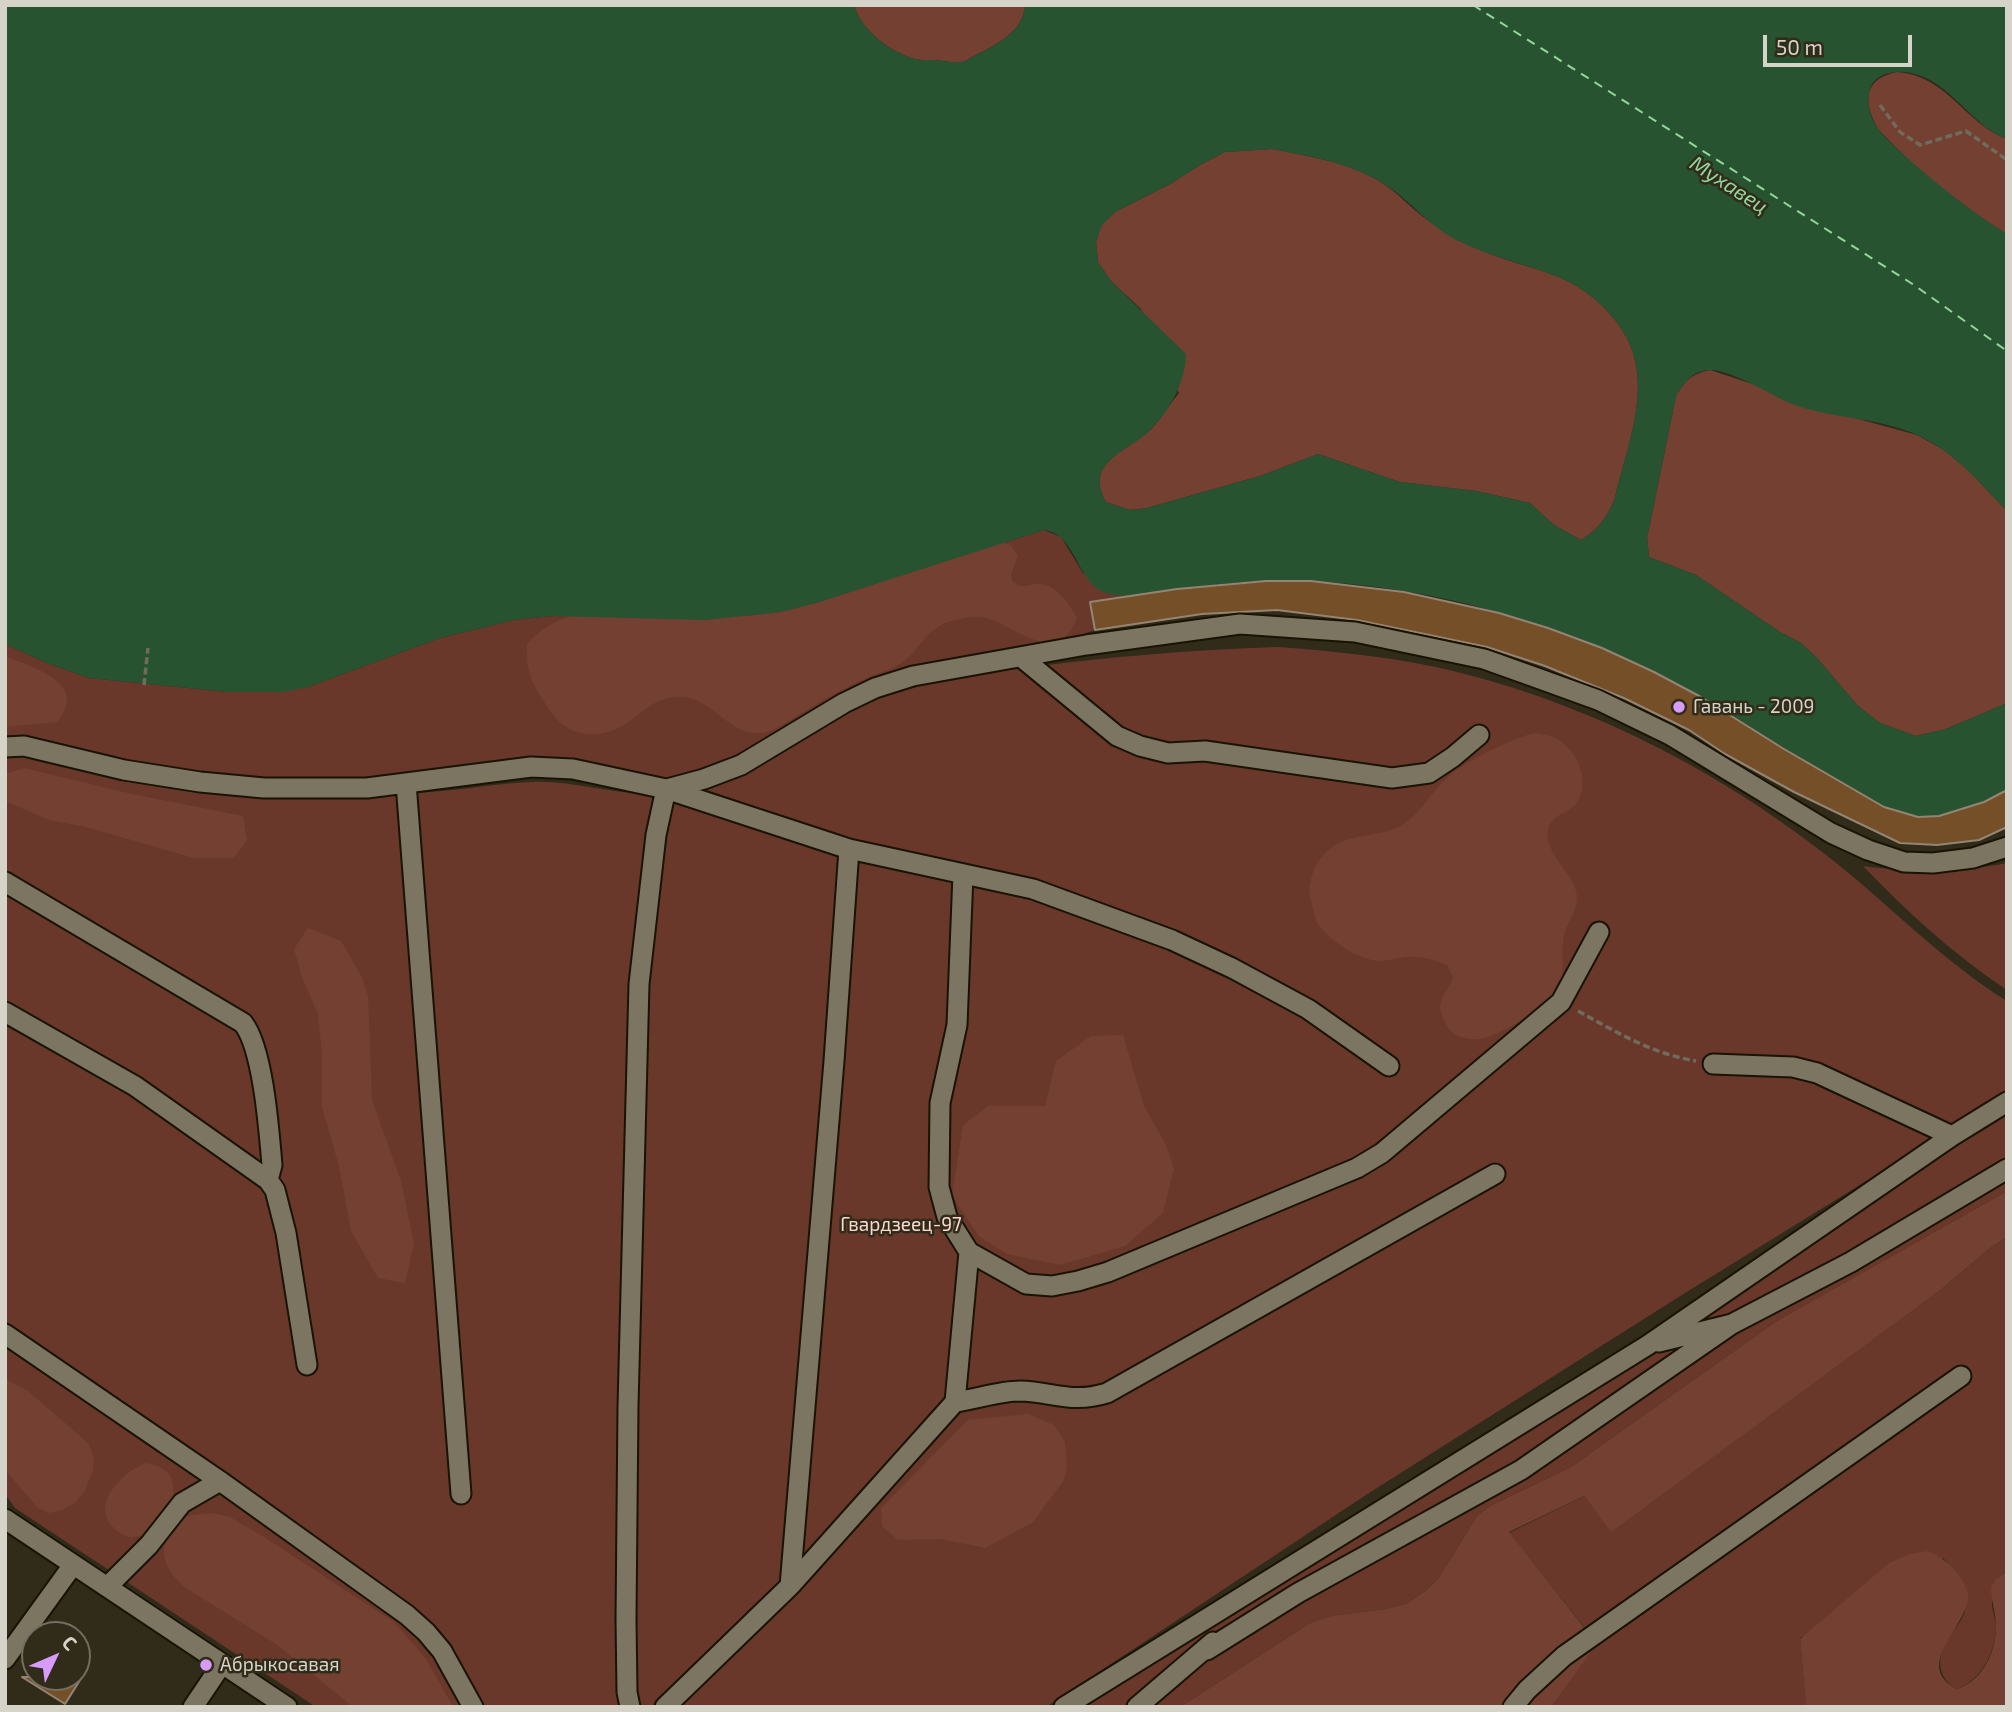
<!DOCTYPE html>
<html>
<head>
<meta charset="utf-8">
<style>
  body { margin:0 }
  #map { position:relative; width:2012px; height:1712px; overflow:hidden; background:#312b1a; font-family:"Exo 2",sans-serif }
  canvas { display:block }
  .frame { position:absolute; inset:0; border:7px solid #d6d3c8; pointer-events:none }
  .north { position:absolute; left:21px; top:1621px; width:70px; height:70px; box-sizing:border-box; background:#312b1a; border:2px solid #736e60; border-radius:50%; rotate:46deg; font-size:19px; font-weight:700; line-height:28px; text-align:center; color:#d6d3c8 }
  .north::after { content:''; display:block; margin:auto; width:24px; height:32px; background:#d79bf9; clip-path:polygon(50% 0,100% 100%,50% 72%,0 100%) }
  .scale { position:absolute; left:1763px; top:35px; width:149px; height:32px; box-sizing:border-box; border:4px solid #d6d3c8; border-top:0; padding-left:9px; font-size:21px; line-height:24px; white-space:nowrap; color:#d6d3c8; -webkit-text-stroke:5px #312b1a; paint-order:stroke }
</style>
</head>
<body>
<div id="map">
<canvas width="2012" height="1712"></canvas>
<div class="frame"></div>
<div class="north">С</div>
<div class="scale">50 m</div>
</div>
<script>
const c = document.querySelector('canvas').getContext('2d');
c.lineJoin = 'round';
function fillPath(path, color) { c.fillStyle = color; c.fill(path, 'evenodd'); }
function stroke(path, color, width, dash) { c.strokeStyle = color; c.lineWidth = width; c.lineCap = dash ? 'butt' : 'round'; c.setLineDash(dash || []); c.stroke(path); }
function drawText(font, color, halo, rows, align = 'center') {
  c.font = font + ' "Exo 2",sans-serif'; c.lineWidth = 5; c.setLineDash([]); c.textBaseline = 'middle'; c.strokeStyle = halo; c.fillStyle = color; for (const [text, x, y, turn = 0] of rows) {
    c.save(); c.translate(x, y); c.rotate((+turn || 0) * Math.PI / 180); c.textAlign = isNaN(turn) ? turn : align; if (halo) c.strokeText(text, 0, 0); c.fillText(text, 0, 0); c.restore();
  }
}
fillPath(new Path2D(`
  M1044,530L1061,537L1083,573L1110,594L1136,595L1090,602L1095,630L1083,634L1086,645L945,665L700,774L664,778L633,775L587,764L316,781L217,777L5,740V644L47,663L89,678L228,692L308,687L440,638L514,620L552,616L816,603Z
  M1278,647C1331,651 1384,656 1436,667C1576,698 1708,764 1821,851C1884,899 1939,959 2007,1001V1094L1677,1298L1369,1493L1046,1707H479L443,1643L413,1612L70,1375L399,1616L435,1650L465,1707H316L15,1508L5,1494V754C11,752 19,749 25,749C41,750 64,763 81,766C140,779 210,793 269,797C331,801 392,795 453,790C479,787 505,783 531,782C575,780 618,797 662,793C752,786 816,713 900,686C937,675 978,674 1016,669C1104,657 1190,650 1278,647Z
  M2007,863V990C1954,955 1906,911 1863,866C1915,873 1955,873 2007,863Z
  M2007,1110V1191L1775,1322L1571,1467L1490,1506L1477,1516L1438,1579L1424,1592L1406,1604L1385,1609L1331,1616L1310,1623L1180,1707H1083L1382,1519Z
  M2007,1237V1572L1997,1578C1995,1585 1992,1593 1992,1600C1991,1609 1996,1618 1996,1627C1995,1654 1981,1680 1957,1689C1937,1679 1936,1656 1948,1638C1953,1630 1964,1619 1965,1610C1969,1588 1958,1572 1943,1558L1800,1638L1806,1707H1551L1597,1643L1509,1533L1584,1496L1611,1531L1938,1292L1990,1248Z`), '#6a382a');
fillPath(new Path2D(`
  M854,5H1025C1024,35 988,48 965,61C957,64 952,62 943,61C934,59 925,61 915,59C890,52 861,30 854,5Z
  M1897,72C1948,76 1963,122 2007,139V234C1960,205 1917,171 1879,130C1863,104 1862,79 1897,72Z
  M1272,149C1308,156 1347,162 1379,181C1398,192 1411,209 1429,221C1440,230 1454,236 1466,243C1495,259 1530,265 1561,278C1583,288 1600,301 1615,320C1659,374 1629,438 1615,498C1607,517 1599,529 1581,540L1554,525L1530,503L1476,491L1400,482L1318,454L1260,476L1147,508L1130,510L1106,502C1084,462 1126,452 1148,432C1160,421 1169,405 1179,393L1141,309L1111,281L1098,262L1096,242L1101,225L1115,212L1170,184L1200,165L1225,152Z
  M1710,370L1862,420L1917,435L1944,450L1969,471L2007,511V703L1946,729L1916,736L1880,723L1858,706L1816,657L1801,643L1780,632L1696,575L1649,557L1647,538L1676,396C1685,380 1692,374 1710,370Z
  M1003,542L1011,546L1018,556L1011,574L1012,581C1023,590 1027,584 1039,584C1056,584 1070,605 1077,618C1057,671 1012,622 982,617C971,616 951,620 941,625C925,633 918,651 903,662C890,671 875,674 860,681C835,693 813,706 790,720C782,725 772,732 761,733C727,736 711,694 676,697C657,698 645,710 630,721C600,742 568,739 548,708C532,682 526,676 527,644C540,630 552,622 571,616H748L781,612L816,603Z
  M5,656C34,668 90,683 57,722L5,727Z
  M1534,733C1539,734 1545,734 1550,736C1575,744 1591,778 1578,801C1570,814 1552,813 1548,830C1544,853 1571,870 1576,891C1581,911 1564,923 1563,942C1561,959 1566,972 1559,989C1551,1006 1498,1037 1479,1039C1466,1040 1454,1037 1447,1026C1444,1020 1440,1013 1440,1006C1441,995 1450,988 1453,978L1447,965C1433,959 1420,956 1405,957C1397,958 1387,961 1379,961C1359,960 1326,939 1317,922C1314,915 1313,908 1311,901C1306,886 1314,863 1326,852C1350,830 1381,840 1405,823C1421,812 1431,793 1445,780C1464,761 1509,740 1534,733Z
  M24,768L132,794L243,816L247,840L234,858H194L86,827L49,820L5,801V774Z
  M308,928L341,941L362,977L368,996L372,1100L401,1181L414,1243L405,1283L378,1278L351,1231L339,1166L322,1107V1054L318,1014L302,977L294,949Z
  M1123,1035L1144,1106L1165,1143L1174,1168L1163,1213L1125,1246L1060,1265L1007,1254L979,1236L952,1196L963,1125L988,1106H1045L1056,1061L1091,1036Z
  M2007,1191V1237L1990,1248L1938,1292L1611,1532L1584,1496L1509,1532L1597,1644L1551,1707H1180L1310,1623L1331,1616L1385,1609L1406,1604L1424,1592L1438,1579L1477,1516L1490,1506L1571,1467L1775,1322Z
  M5,1379L28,1391L88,1443L94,1458L93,1471L84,1492L75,1503L62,1510L49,1513L38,1508L5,1470Z
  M1028,1414L1054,1425L1065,1442L1067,1467L1064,1480L1033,1522L985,1548L941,1539L898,1540L882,1526L881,1508L968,1420Z
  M146,1463C206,1472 154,1551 124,1535C83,1513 118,1474 146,1463Z
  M213,1513L230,1517L264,1537L394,1622L426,1659L453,1707H353L276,1644L184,1587C168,1570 156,1556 170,1533C174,1526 178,1521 186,1517C194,1514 205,1514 213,1513Z
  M1928,1551C1941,1557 1950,1563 1958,1574C1962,1580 1967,1587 1968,1594C1971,1624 1910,1665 1957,1689C1982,1681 1996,1653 1996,1626C1996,1613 1991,1601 1991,1587L1997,1578L2007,1572V1707H1806L1800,1639L1889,1563L1910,1554Z`), '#734032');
fillPath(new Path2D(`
  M5,5H854C861,30 890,52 915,59C925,61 934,59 943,61C952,62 957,63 965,61C988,48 1024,35 1025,5H2007V139C1970,125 1951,81 1911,73C1898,70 1880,72 1872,84C1866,95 1868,109 1873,120C1880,135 1894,145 1905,156C1938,185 1970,211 2007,234V511C1980,483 1954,451 1917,435C1878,417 1832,419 1792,404C1770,395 1730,368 1708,370C1691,372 1684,383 1676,396L1647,538L1649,557L1696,575L1780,632L1801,643L1816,657L1858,706L1880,723L1916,736L1946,729L2007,703V790C1983,802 1943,821 1917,817C1884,812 1854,791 1827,774C1769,740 1714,701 1654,672C1539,615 1396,577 1267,581C1237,582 1207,585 1178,589C1156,592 1131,599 1109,594C1076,586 1078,534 1044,530L816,603L781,612L706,620L552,616L514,620L440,638L308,687L283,692H228L89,678L47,663L5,644ZM1272,149C1315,157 1362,165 1397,193C1415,207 1430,225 1451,237C1485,256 1525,263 1561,278C1583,288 1600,301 1615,320C1659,374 1629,438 1615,498C1607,517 1599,529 1581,540L1554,525L1530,503L1476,491L1400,482L1318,454L1260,476L1147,508L1130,510L1106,502C1084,462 1127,452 1148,432C1170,410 1185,384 1186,354L1111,281L1098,262L1096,242L1102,225L1115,212L1170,184L1200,165L1225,152Z`), '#285330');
stroke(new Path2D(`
  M1473,5L1914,285L2007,351`), '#93d69c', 2, [9, 7]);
const building = new Path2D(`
  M1266,581H1311L1404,592L1499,613L1548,628L1602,648L1654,672L1701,697L1784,749L1884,807L1918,817L1939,816L1984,802L2007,790V827L1979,840L1937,845L1900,843L1794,792L1725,754L1689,730L1626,699L1545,666L1487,647L1357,620L1277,610L1202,614L1095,630L1090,602L1177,589Z
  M22,1677H82L65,1704Z`);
fillPath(building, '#754f28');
stroke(building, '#948474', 2);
const minor = new Path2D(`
  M1021,657L1117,736L1140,746L1168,753L1205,751L1392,778L1429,773L1453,757L1479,735
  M5,747L24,746L124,770L200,782L264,788H367L531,767L573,769L666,789L849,849L1033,889L1172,940L1232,968L1308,1009L1389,1066
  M406,783L461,1494
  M667,789L704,779L741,765L844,703L875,688L913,676L1086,645L1240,624L1355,632L1484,659L1540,679L1598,700L1670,735L1831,833L1868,850L1904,862L1933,863L1973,858L2007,847
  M963,874L957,1025L940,1103L939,1187L947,1217L969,1252L1026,1284L1052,1286L1078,1281L1108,1272L1357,1168L1382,1153L1561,1002L1599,932
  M5,882L243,1023C263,1048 269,1130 272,1165L268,1180L135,1086L5,1012
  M1713,1064L1793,1067L1817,1073L1952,1136
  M268,1180L275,1190L286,1233L307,1365
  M5,1334L220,1481L407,1615L426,1632L442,1651L473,1707
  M1659,1342L1732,1324L1851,1262L2007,1169
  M955,1402C977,1399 999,1391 1020,1391C1054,1392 1071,1404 1107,1393L1495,1174
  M5,1519L287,1707
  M790,1586L834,1061L849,849
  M107,1587L149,1545L182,1503L220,1481
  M1207,1650L1298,1593L1521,1470L1732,1324
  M5,1659L73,1565
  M193,1707L222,1664
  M630,1707L627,1692L626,1619L628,1406L639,984L656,835L666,789
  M665,1707L790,1586L955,1402L969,1252
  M1064,1707L1648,1345L1952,1136L2007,1102
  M1137,1707L1213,1642
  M1513,1707L1527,1690L1564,1656L1961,1376`);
stroke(minor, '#191304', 23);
stroke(new Path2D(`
  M1880,105L1900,132L1920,145L1966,131L2007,160
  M144,685L148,648
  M1578,1011C1616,1032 1653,1054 1696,1061`), '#706b5c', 3.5, [7, 3.5]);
stroke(minor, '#7b7561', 19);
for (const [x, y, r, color] of [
  [1679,707,7,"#d79bf9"],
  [206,1665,7,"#d79bf9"]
]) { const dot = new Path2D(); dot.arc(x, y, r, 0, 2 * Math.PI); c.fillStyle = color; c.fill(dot); stroke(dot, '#312b1a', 2.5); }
drawText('19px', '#d6d3c8', '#312b1a', [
  ["Гавань - 2009",1693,707],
  ["Абрыкосавая",220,1665]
], 'left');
drawText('19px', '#fbd7cd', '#312b1a', [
  ["Гвардзеец-97",901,1225]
]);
drawText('italic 21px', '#93d69c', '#312b1a', [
  ["Мухавец",1729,185,33]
]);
</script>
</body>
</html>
